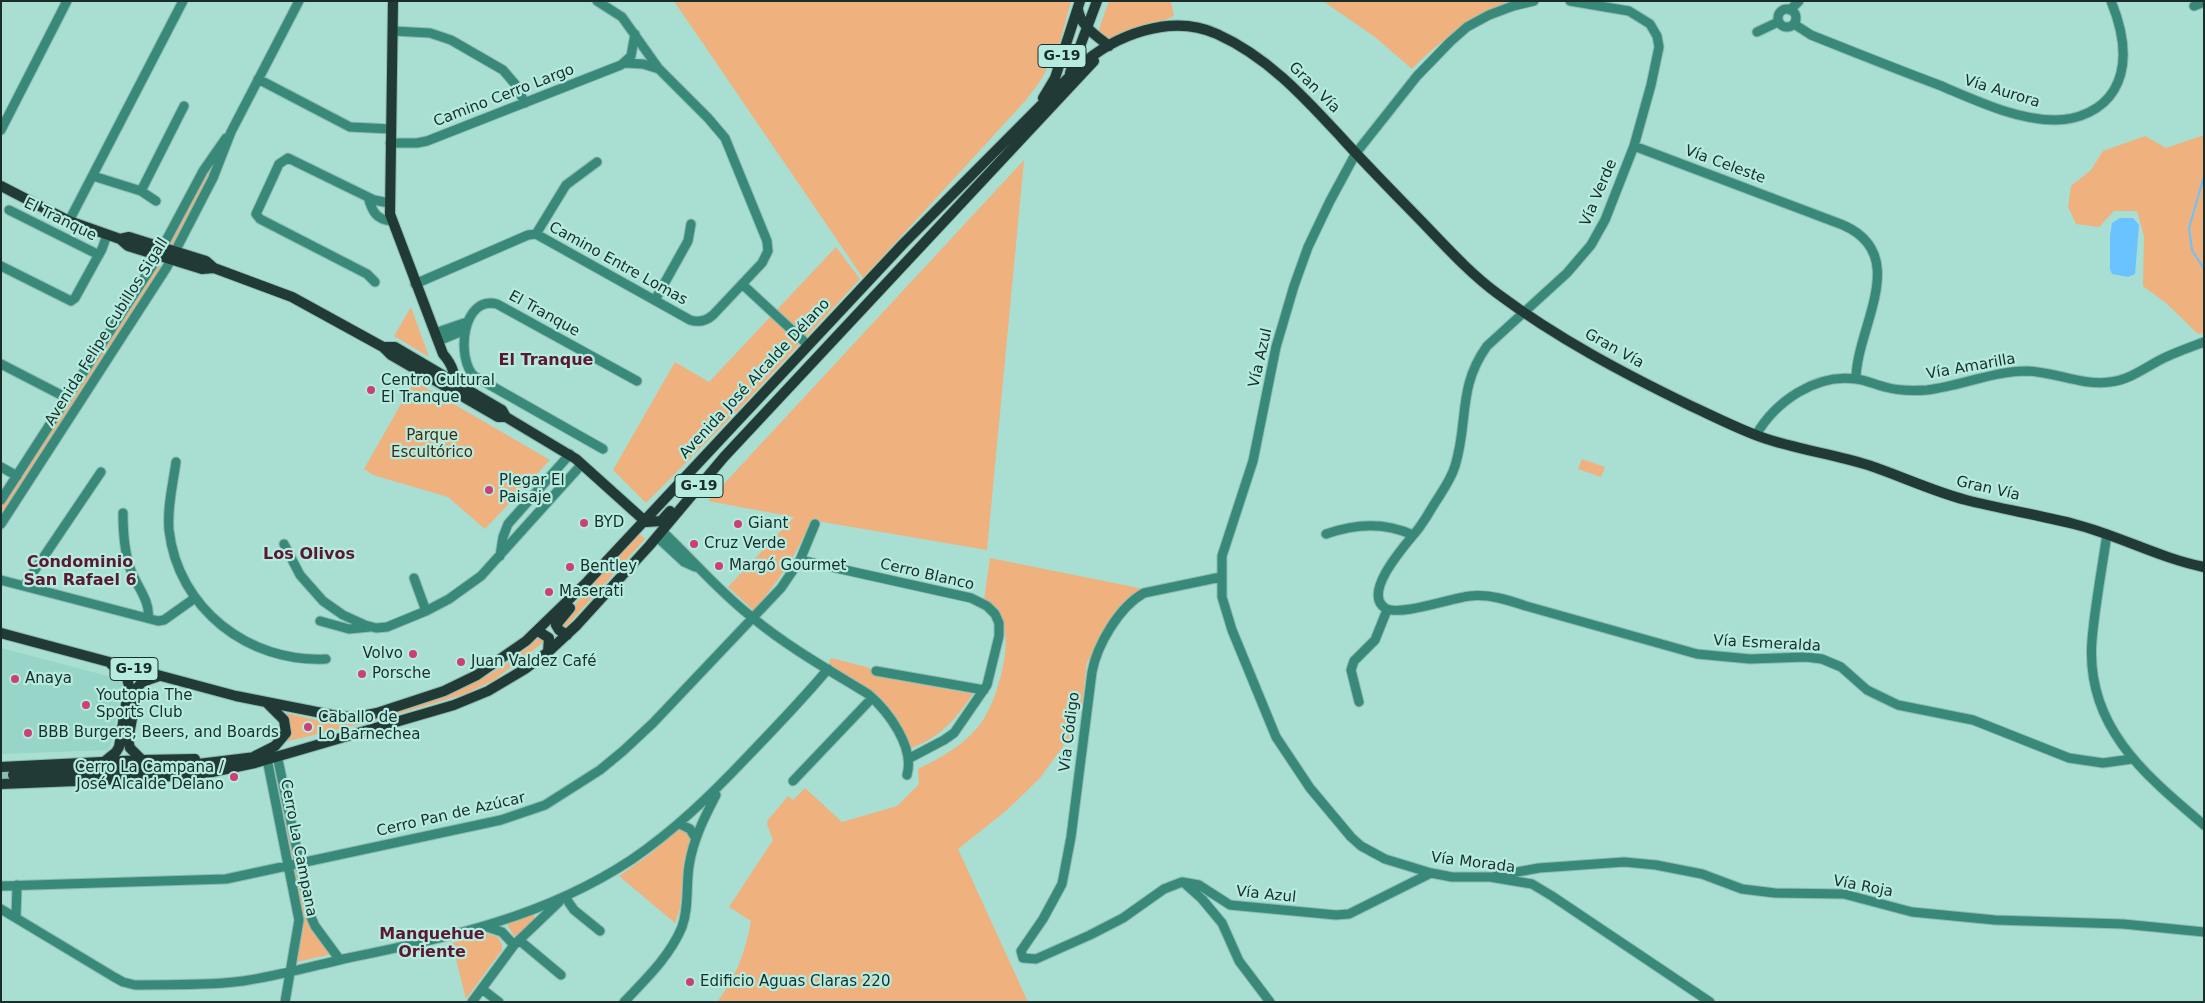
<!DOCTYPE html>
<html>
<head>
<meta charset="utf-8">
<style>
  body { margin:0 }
  #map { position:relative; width:2205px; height:1003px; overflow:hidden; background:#a9ded2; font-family:"DejaVu Sans",sans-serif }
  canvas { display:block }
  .frame { position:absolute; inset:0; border:2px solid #192e2a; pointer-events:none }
</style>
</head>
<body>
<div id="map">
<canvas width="2205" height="1003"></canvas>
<div class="frame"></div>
</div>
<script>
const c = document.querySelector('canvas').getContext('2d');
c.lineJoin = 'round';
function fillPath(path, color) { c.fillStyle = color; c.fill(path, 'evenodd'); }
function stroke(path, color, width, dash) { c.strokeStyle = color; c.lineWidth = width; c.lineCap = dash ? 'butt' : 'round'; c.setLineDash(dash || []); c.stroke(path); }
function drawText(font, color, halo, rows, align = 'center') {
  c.font = font + ' "DejaVu Sans",sans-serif'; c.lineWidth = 4.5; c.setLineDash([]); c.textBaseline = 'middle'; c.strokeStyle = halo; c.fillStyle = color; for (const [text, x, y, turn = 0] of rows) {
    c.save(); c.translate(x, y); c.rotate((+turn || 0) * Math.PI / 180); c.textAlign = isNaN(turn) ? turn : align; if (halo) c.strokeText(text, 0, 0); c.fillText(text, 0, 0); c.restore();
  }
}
fillPath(new Path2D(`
  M1,648L123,680L112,741L108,750L1,754Z`), '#96d5c8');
fillPath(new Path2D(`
  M674,1H1071L1060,42L1041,80L1026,100L863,278Z
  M1109,1H1171L1174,16L1111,45L1098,32Z
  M1323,1H1513C1474,16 1441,39 1412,69L1375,37Z
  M2204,135V333L2198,334L2166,303L2143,286L2144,236L2137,211H2114L2099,227L2076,224L2068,207L2071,186L2091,170L2103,151L2145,136L2166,148Z
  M219,156L173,246L170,244L209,169Z
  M1024,160L987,550L811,520C798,554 777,582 754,611L728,587L794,517L708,501Z
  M836,247L860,279L744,404L646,503L613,470L675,362L709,382Z
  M157,265L162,267L1,515V507Z
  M411,307L429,357L394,336Z
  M414,381L550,460L485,529L448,497L373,475L364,469Z
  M1582,459L1605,467L1601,477L1578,469Z
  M639,533L645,539L564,629L559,624L602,572Z
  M990,558L1144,589L1129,602L1087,662L1082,705L1069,738L1040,778L1007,810L958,849L1028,1002H717C736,978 746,950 751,921L729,907L773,840L767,824L768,820L788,796L793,800L805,788L842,822L897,806L919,784L918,769C940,758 961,747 977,728C995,709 1011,652 1004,627C1001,615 992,607 984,600Z
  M540,636L545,641L494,680L465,694L378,720L284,742V713C305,716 326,725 348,724C366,723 383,717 400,711C450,695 502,675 540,636Z
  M831,658L870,668L880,677L973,694C955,720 940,738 909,749C894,703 867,690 828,666Z
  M277,774L307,919L332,954L297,962L304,920L272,775Z
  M677,829L686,831L693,837L684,860L680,909L675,923L619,876L650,854Z
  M534,914L535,918L517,936H514L508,926V923Z
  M485,933L498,937L502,945V950L466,999L452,943Z`), '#efb17e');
fillPath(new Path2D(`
  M2120,218H2133L2139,225L2135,274L2128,277L2112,274L2110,269V236L2112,223Z`), '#6ac2fe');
stroke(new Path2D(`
  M2204,176L2189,228L2192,250L2204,269`), '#6ac2fe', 2);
stroke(new Path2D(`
  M1,775H13`), '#8cbbb0', 10, [10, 5]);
const minor = new Path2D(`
  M1534,1L1513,6L1489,15L1467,27L1450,42L1417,76L1356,153L1330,201L1308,247L1294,286L1276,347L1253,461L1222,556V597L1232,630L1276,737L1310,788L1351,837L1361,846L1385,859L1431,873L1452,877H1490L1532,884L1552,896L1710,1002
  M1570,1L1629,11L1650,24L1657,36L1659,47L1651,85L1634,146L1605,220L1591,245L1567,273L1487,346C1457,388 1469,421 1455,466C1451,480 1441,493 1433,506C1429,513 1424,521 1419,528C1408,542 1361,592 1385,608C1399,617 1451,598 1470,596C1490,594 1508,600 1526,606L1697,654L1750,659L1806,657L1822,659L1841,667L1867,690L1898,705L1973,720L2069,758L2103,763L2132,759
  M2194,6L2204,2
  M1778 18a9 9 0 1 1 18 0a9 9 0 1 1-18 0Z
  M1790,10L1799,1
  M1794,24L1811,35C1854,52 1896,69 1939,85C1975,100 2016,120 2055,120C2078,120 2102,110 2114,90C2130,63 2122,28 2111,1
  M393,31L430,33L451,40L503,70L515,84L525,103
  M1757,32L1778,22
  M625,63L643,64L659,69
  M258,79L350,127L391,129
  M1,130L67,1
  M390,143H417L427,141L621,65L631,56L635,34
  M1634,146L1843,225C1912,255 1856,328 1856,379
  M93,176L141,191L156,201
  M141,191L184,106
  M368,197C372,211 376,220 392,221
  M9,210L99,255
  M69,221L183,1
  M536,234L566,185L597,162
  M1,266L71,301L75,298L102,249L107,235
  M375,282L367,274L260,219L256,214L279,164L288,158L374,200L389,203
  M415,284L528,235L536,234L690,320C699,323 706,321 713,315L762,263L768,251L767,241L725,138L708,118L659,69L622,17L597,1
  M742,284L808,345
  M655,300L688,241L691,224
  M435,333L467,322
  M438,341L465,330
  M1,364L67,398
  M1756,435C1775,402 1816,373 1856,379C1866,380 1876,385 1885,387C1899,391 1913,391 1927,390C1961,386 1993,371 2027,371C2056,372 2082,386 2110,382C2128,380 2142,370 2158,361C2173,353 2188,348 2204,342
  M603,449L474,376C456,358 462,295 497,304L637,381
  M176,462C173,484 167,507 169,530C178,609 249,663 326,659
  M1,467L17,476
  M1,500L154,263L203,171L226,138
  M123,513C123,532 124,550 130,568C135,584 151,601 148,618
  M1,524L167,267L213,178L231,132L299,1
  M662,531C693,560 719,592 753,618C788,647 829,670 868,694C888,711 915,747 907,775
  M1326,534C1354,524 1385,522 1413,535
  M2107,534C2102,569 2095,605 2092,640C2085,726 2145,775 2204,825
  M657,537L684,562L695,567
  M284,544L300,575L323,601L343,615L365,625L376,628L387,627L426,611L449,599L481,576L582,464
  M500,556L503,537L508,524L570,454
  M800,560L971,598L987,606L995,614L999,623V636L987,685L954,733L944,740L908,759
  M1221,577L1144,593C1119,607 1097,645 1092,672L1071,837L1062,884L1043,919L1021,951L1023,958L1036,959L1090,935L1123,918L1164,889L1182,882L1199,885L1230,905L1336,915L1349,914L1431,873
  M414,578L426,611
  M1,580L158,621L164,620L195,598
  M24,586L101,472
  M320,621L349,629L370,627
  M876,671L984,690
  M1359,702L1351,670L1354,661L1375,640L1387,610
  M277,755L311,917L315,926L340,960
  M267,759L299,920L285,1002
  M793,781L872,698
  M680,824L690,829L696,839
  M1495,876L1539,868L1624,862L1656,865L1702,874L1742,889L1775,893L1844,894L1912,912L1995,920L2123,924L2204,932
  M1183,882L1202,899L1222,923L1239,961L1270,1002
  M1,886L226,879L501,820L545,805L600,770L623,751L653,723L781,588L800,560L815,524
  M565,897L574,910L600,931
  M1,909L114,977L123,982L135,985C171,984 208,986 243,981C278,976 313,966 348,958C449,937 543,918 631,860C675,830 711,795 747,757C775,728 802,700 828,669
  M16,918L17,885
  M487,927L502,932L514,945
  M519,940L561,975
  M482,989L499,1002
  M472,1002L514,945L559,902
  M624,1002C646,979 670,956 682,927C689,908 686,886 689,866C693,840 704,818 716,795`);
const major = new Path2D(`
  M393,1L390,214L443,354C452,364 458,378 452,390
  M1078,9C1080,26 1097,36 1109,46
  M1070,73L1097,1
  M1043,98L1055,78L1080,1
  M1,186L69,221L120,239L128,246L202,269L214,268
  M120,239L129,237L206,261L214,268L292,297L383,347L391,355L498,417H506L576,459L646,522L661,521L670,511
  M383,347H395L502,410L506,417
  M538,631L549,638L548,652
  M1,633L236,696L337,716L356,717L377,713L444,691L477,675L526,641L587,582L903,244L1079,67C1114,35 1171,13 1217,34C1268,57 1304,97 1341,137C1369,168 1398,197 1427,227C1449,250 1472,275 1498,294C1557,338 1623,373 1689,405C1713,416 1736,428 1761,437C1795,449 1832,454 1868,465C1901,476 1932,491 1966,500C2002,509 2038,515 2074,524C2118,535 2159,558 2204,567
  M567,635L559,630L556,625L570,608
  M255,756L275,746L286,733L284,720L268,704
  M142,760L130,748L128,740L138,687L142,682L159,676
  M105,761L116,752L119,747L129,686L127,678L111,664
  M1,767L142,760L195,759
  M13,775L157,769L264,756
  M1,784L151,778L212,772L255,763L454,705L488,691L525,669L548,652L577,625L650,545L724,457L1094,61`);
stroke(minor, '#8cbbb0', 11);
stroke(major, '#8cbbb0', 12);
stroke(minor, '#39897b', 9);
stroke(major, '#223a35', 10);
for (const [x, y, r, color] of [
  [371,390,5,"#ca4077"],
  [489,490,5,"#ca4077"],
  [584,523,5,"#ca4077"],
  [738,524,5,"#ca4077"],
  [694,544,5,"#ca4077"],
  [719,566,5,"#ca4077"],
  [570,567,5,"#ca4077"],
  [549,592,5,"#ca4077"],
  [413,654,5,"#ca4077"],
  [461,662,5,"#ca4077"],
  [362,674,5,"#ca4077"],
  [15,679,5,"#ca4077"],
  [86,705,5,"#ca4077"],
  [308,727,5,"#ca4077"],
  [28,733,5,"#ca4077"],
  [234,777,5,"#ca4077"],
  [690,982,5,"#ca4077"]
]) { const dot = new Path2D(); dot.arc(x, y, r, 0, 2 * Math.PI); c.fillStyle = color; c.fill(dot); stroke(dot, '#b6ebdf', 2); }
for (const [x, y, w] of [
  [1062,56,48],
  [699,486,48],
  [134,669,48]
]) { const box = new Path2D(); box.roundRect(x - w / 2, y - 11.5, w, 23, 4); c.fillStyle = '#b6ebdf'; c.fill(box); stroke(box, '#192e2a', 1); }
drawText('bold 14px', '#192e2a', null, [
  ["G-19",1062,56],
  ["G-19",699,486],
  ["G-19",134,669]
]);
drawText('15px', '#192e2a', '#b6ebdf', [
  ["Gran Vía",1314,88,45],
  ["Vía Aurora",2002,92,17],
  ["Camino Cerro Largo",504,96,-21],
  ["Vía Celeste",1725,165,20],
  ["Vía Verde",1599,193,-67],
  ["El Tranque",60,220,26],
  ["Camino Entre Lomas",618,264,29],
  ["El Tranque",544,314,29],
  ["Avenida Felipe Cubillos Sigall",107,332,-58],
  ["Gran Vía",1614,349,29],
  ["Vía Azul",1261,358,-77],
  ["Vía Amarilla",1971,367,-10],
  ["Avenida José Alcalde Délano",755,379,-47],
  ["Gran Vía",1988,489,13],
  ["Cerro Blanco",927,575,13],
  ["Vía Esmeralda",1767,644,3],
  ["Vía Código",1070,732,-83],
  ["Cerro Pan de Azúcar",451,815,-13],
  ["Cerro La Campana",298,848,79],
  ["Vía Morada",1473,863,7],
  ["Vía Roja",1863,887,11],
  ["Vía Azul",1266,895,6]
]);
drawText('15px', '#192e2a', '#b6ebdf', [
  ["Centro Cultural",381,381],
  ["El Tranque",381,398],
  ["Plegar El",499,481],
  ["Paisaje",499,498],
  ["BYD",594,523],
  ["Giant",748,524],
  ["Cruz Verde",704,544],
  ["Margó Gourmet",729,566],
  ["Bentley",580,567],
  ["Maserati",559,592],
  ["Volvo",403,654,"right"],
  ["Juan Valdez Café",471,662],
  ["Porsche",372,674],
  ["Anaya",25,679],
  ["Youtopia The",96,696],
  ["Sports Club",96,713],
  ["Caballo de",318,718],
  ["Lo Barnechea",318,735],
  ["BBB Burgers, Beers, and Boards",38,733],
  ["Cerro La Campana /",224,768,"right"],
  ["José Alcalde Delano",224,785,"right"],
  ["Edificio Aguas Claras 220",700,982]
], 'left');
drawText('15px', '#48290e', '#b6ebdf', [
  ["Parque",432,436],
  ["Escultórico",432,453]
]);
drawText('bold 16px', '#5a1832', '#b6ebdf', [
  ["El Tranque",546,361],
  ["Los Olivos",309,555],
  ["Condominio",80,563],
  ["San Rafael 6",80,581],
  ["Manquehue",432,935],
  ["Oriente",432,953]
]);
</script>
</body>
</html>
